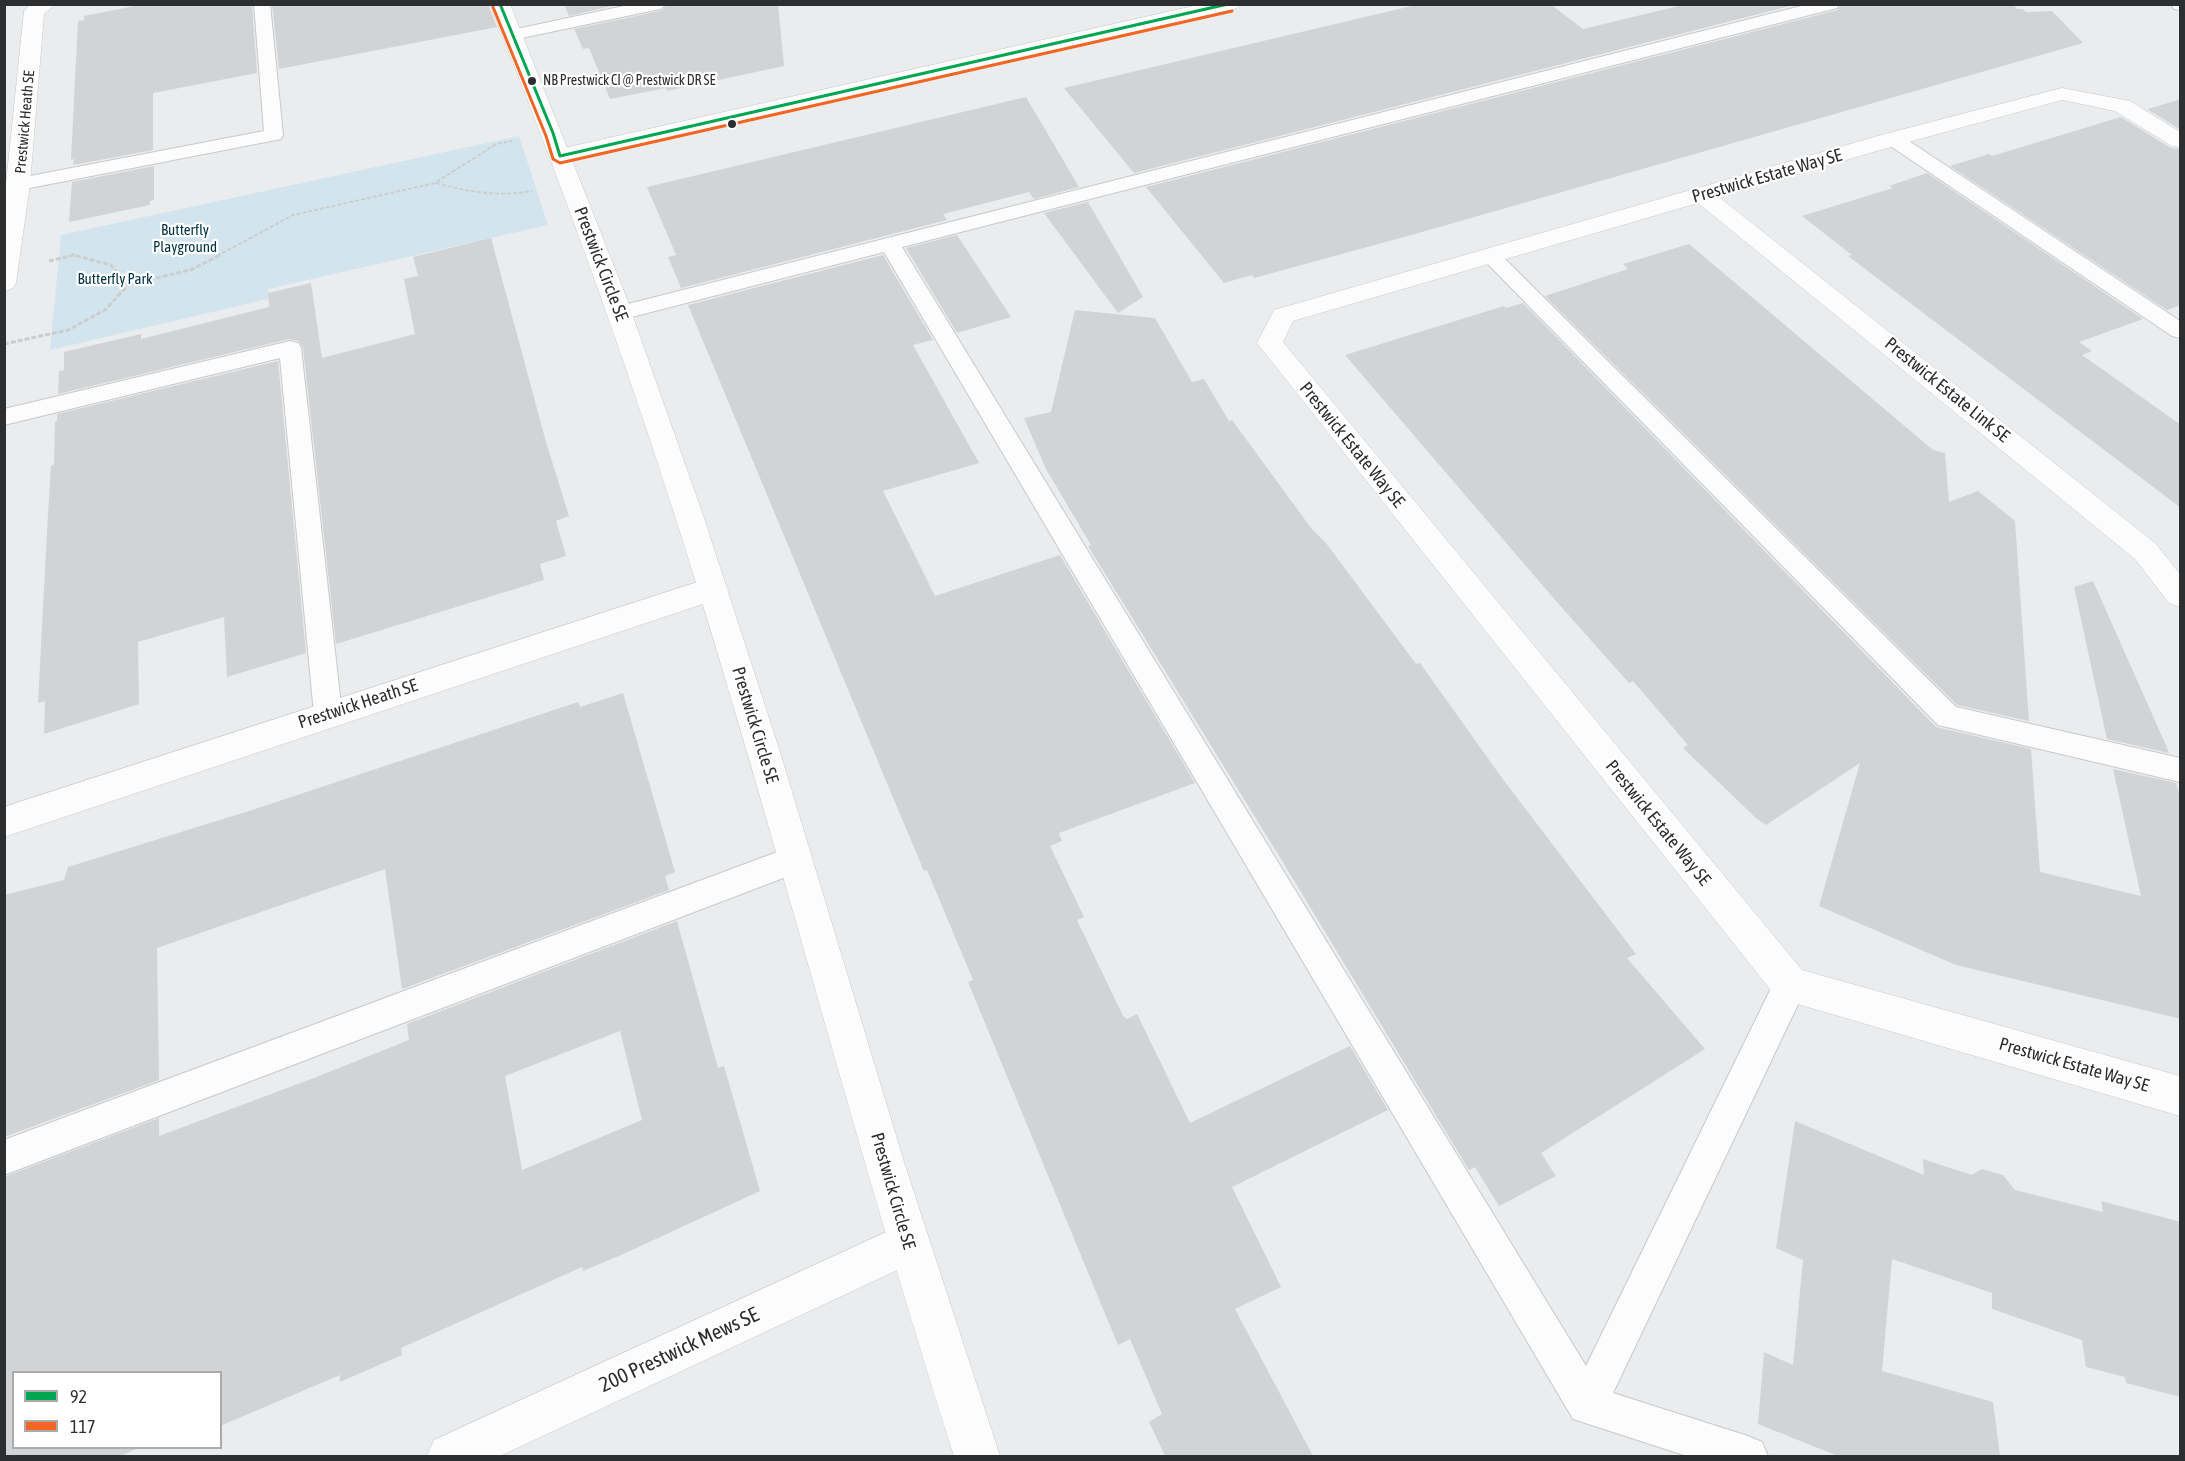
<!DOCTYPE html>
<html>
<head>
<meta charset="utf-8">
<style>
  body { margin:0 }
  #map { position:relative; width:2185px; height:1461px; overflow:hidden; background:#eaecee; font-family:"Asap Condensed",sans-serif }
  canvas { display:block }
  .frame { position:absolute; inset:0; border:6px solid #2c2e2f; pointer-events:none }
  .legend { position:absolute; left:12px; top:1371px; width:210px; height:78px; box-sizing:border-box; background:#fff; border:2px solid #ababac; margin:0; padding:8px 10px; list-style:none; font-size:18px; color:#2c2e2f }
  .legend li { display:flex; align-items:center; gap:12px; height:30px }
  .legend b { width:30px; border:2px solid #ababac }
</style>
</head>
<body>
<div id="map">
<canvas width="2185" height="1461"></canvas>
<div class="frame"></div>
<ul class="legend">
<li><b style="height:8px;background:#00a651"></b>92</li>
<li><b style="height:8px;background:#f26522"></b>117</li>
</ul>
</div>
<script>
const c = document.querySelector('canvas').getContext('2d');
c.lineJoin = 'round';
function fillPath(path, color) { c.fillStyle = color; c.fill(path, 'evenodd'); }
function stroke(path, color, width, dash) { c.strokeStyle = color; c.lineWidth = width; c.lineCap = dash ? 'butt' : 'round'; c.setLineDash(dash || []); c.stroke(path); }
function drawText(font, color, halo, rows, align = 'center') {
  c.font = font + ' "Asap Condensed",sans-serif'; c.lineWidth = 4.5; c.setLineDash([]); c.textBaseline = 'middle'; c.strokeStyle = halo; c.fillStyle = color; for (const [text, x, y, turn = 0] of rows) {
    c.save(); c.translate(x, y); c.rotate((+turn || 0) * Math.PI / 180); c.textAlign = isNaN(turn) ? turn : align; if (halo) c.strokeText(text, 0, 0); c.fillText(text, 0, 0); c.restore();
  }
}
fillPath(new Path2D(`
  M519,136L548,225L268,289V299L50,350L61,235Z`), '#d2e5ef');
fillPath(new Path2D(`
  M145,4H252L257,73L153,93V150L73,165L74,159L71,160L78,21L84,20V16Z
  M272,4H488L497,27L279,69Z
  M564,4H620L569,16Z
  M670,4H778L784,66L667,91L666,88L610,99L589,48L583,49L574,29L660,11Z
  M1420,4H1550L1583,29L1687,4H1798L1134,173L1064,88Z
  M1841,4H2013L2017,9H2023L2026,12L2052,11L2083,43L1422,232L1254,278L1252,275L1224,283L1146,187L1838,10Z
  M1026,97L1079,187L1034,199L1029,192L943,214L947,220L681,288L668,257L676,255L647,187Z
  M2181,99V130L2147,109H2148Z
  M2121,117L2171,148L2181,149V305L2167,310L1950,166L1989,154L1992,156Z
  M154,166V200L150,201V205L69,222L72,182Z
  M1927,173L2143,319L2079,342L2092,351L2082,355L2181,425V508L1848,256L1852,255L1802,216L1893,188L1889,186Z
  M1088,202L1143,297L1118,313L1044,213Z
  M957,235L1011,317L957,333L906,248Z
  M491,238L546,442L569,516L556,521L566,556L540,564L544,580L336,644L303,348L299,341L289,339L58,394L59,371L64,370V352L141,334V339L269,307L268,293L311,283L322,358L415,334L404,279L418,276L413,257Z
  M1689,244L1933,450L1945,453L1949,502L1978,491L2015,521L2029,721L1957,705L1545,296L1628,269L1623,264Z
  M883,255L933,340L913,345L979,463L883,491L935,596L1060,555L1195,783L1059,833L1062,841L1050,846L1084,917L1077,920L1123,1016L1127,1019L1137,1014L1190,1123L1350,1046L1388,1110L1232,1187L1281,1287L1235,1309L1313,1456H1165L1149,1422L1162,1414L1130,1339L1118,1345L968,982L973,980L927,870L924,871L894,800L688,305Z
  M1523,303L1936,727L2031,749L2040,872L2141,896L2113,769L2176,783L2181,800V1019L1956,965L1819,906L1860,763L1766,825L1757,819L1683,748L1688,745L1633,681L1629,683L1556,601L1345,355L1504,306L1506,308Z
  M1075,310L1155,318L1192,382L1204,379L1229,421L1232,420L1311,528L1326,543L1416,664L1420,663L1502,778L1636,954L1627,958L1705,1049L1541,1153L1556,1176L1499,1206L1475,1167L1469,1170L1284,864L1088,546L1091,545L1046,469L1024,418L1051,412Z
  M278,361L306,653L227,677L224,617L138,642L139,704L44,734L45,701L38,703L48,514L51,466L54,465L55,422L57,421V414Z
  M2093,581L2168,750L2169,753L2107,739L2074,587Z
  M623,693L675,872L665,876L669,890L402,989L385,869L157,948L159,1080L4,1137V895L64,880L68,867L249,811L578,702L580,707Z
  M677,921L718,1068L724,1066L760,1191L621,1255L583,1271L582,1267L401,1348L402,1355L340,1382V1375L220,1426V1372H14V1448H139L120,1456H4V1177L159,1118V1136L319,1076L409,1040L407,1024ZM620,1031L642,1120L522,1170L505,1076Z
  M1795,1121L1924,1175L1923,1159L1972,1175L1982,1169L2003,1175L2015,1190L2103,1212L2101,1201L2181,1222V1397L2126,1383L2125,1377L2086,1367L2082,1340L1992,1309V1293L1892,1259L1882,1371L1993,1402L2000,1456H1838L1758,1424L1764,1352L1793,1365L1803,1260L1776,1248Z`), '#d1d3d4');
const lane = new Path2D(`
  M254,4H270L283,135L281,139L4,193V181L264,131Z
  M633,4H668L660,9L512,40L506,39L503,35L506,31L512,30Z
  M1809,4H1839L1837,8L902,247L1586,1366L1778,974L1790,970L1802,974L1806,985L1802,996L1613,1393L1748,1436L1762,1442L1768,1456H1687L1573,1419L884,252L620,320L612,318L609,313L612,308L620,306Z
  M2171,4H2180V10L2174,9Z
  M1893,133L1900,135L2180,321V338L2172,336L1886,143L1883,139L1886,135Z
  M1490,249L1497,251L1956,707L2180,758V782L1938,725L1483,259L1480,255L1483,251Z
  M290,341L298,343L301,348L342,714L338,722L328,726L318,722L314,714L280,358L4,425V409Z
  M796,845L807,849L811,859L807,869L4,1175V1140Z`);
const street = new Path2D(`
  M31,4H55L44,14L30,184L16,283L13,288L4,291V203L24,11Z
  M1202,4H1239L1237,8L1230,10L560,163L552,161L549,156L552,151L560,149Z
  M2062,88L2130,101L2180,132V147L2172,146L2115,111L2062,100L1901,144L1719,197L2155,543L2180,574V607L2169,603L2135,559L1698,203L1293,321L1283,342L1802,970L2180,1076V1116L1777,998L1257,343L1274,310L1885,134Z
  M713,577L724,581L728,589L724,597L4,837V807Z
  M908,1222L923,1228L929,1243L923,1258L500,1456H427L434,1440Z`);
const secondary = new Path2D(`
  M490,4H510L625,294L703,515L780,752L904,1162L1000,1456H954C862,1169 787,877 698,589C637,391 567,197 490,4Z`);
stroke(lane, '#c7c9ca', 2);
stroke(street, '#c7c9ca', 1);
stroke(secondary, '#c7c9ca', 1);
stroke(new Path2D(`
  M436,183C468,192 499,197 532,191
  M69,256H78
  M217,256L293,215L435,183L496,144L512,141`), '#cccdcd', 2, [4, 2]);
stroke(new Path2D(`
  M49,261L74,255L111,265L128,285L193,269L220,255
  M4,344L68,330L105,310L128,285`), '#cccdcd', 3, [5, 2]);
fillPath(lane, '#fcfcfc');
fillPath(street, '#fcfcfc');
fillPath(secondary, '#fcfcfc');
stroke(new Path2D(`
  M500,4L553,133L560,156
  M560,156L1228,4`), '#00a651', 3);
stroke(new Path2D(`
  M493,7L546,136L553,159L560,163L1232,11`), '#f26522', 3);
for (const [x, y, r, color] of [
  [532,81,5,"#2c2e2f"],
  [732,124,5,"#2c2e2f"]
]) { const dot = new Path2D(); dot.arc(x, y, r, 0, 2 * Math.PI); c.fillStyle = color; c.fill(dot); stroke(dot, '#fff', 2); }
drawText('14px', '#2c2e2f', '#fff', [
  ["NB Prestwick CI @ Prestwick DR SE",543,81]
], 'left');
drawText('15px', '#2c2e2f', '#fff', [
  ["Prestwick Heath SE",25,122,-85]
]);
drawText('15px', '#003243', '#fff', [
  ["Butterfly",185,230],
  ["Playground",185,247],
  ["Butterfly Park",115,279]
]);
drawText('18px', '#2c2e2f', '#fff', [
  ["Prestwick Estate Way SE",1767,176,-16],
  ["Prestwick Circle SE",601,264,69],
  ["Prestwick Estate Link SE",1947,390,39],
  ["Prestwick Estate Way SE",1352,445,51],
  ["Prestwick Heath SE",358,704,-18],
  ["Prestwick Circle SE",755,725,73],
  ["Prestwick Estate Way SE",1658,823,51],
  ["Prestwick Estate Way SE",2074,1065,16],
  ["Prestwick Circle SE",893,1191,74]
]);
drawText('21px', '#2c2e2f', '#fff', [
  ["200 Prestwick Mews SE",679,1350,-25]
]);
</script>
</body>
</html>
